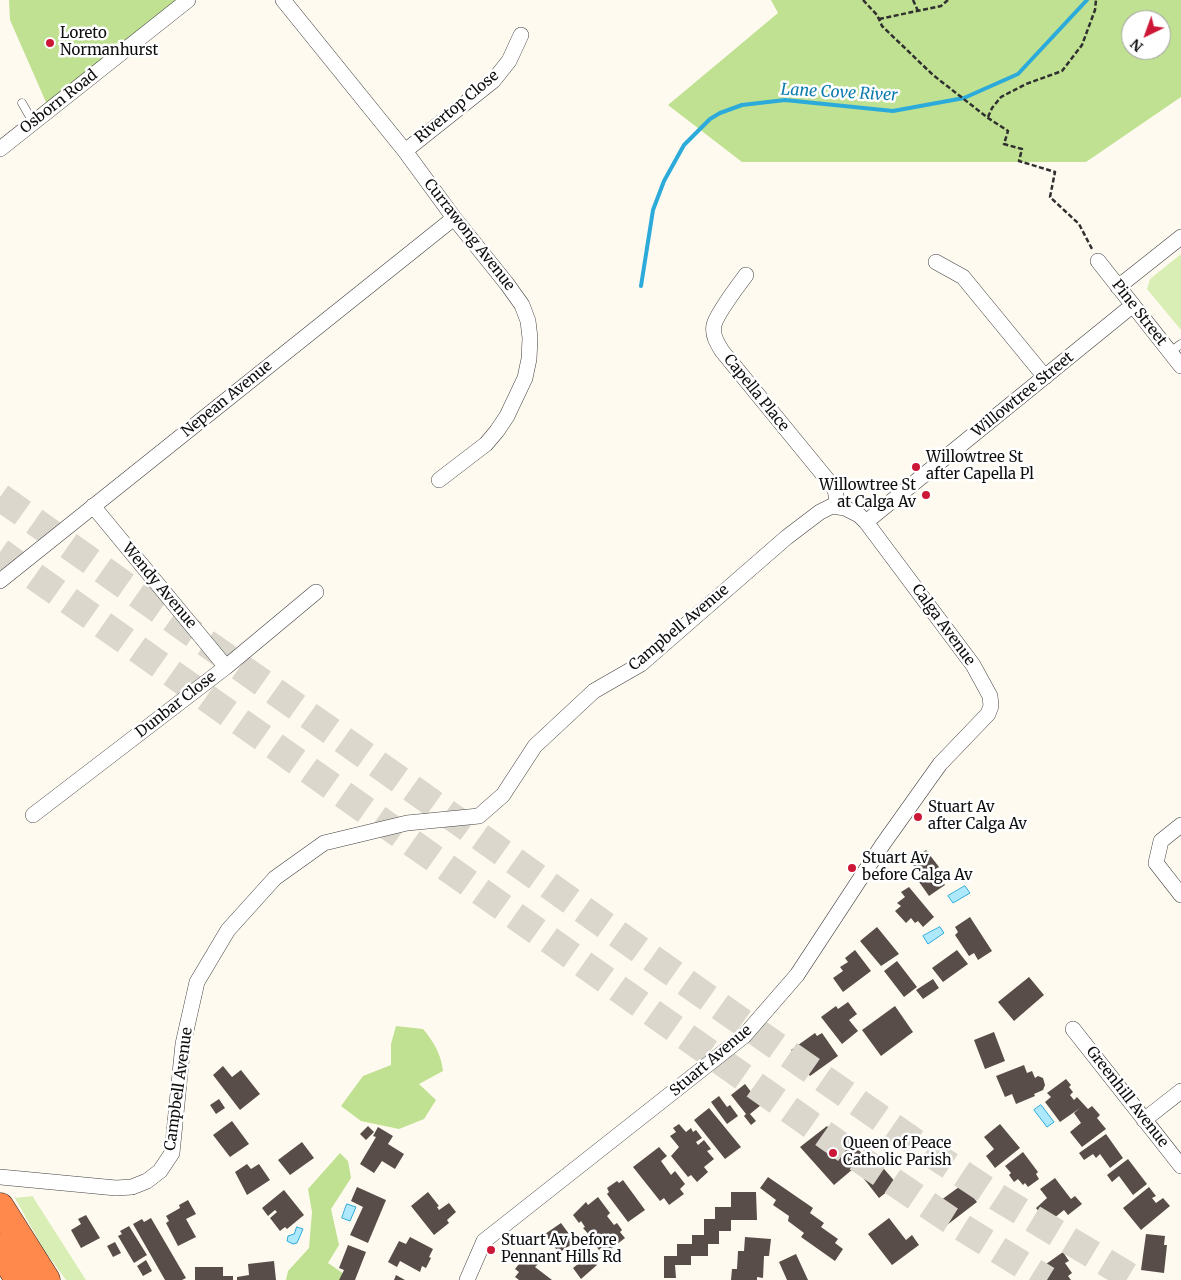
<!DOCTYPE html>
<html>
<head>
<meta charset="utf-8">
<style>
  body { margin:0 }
  #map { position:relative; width:1181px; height:1280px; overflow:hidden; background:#fffaef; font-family:Merriweather,serif }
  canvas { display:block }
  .north { position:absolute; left:1121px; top:10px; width:50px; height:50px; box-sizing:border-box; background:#fff; border:1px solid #9f9f9f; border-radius:50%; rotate:222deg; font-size:14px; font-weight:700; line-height:20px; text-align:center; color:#0e0e0e }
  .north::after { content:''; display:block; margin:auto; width:18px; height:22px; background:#cd1736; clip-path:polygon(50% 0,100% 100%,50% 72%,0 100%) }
</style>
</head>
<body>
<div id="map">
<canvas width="1181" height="1280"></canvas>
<div class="north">N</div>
</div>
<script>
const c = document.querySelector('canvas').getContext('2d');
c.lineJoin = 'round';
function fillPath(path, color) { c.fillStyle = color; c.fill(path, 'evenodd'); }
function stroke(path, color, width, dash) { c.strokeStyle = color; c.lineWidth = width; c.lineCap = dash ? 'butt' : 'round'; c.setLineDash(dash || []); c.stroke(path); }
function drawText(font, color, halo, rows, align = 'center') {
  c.font = font + ' Merriweather,serif'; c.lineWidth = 5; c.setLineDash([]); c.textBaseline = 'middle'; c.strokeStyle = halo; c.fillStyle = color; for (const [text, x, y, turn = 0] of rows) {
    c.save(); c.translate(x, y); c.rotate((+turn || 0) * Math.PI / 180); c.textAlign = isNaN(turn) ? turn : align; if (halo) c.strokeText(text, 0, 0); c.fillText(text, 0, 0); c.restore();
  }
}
fillPath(new Path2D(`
  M1181,254V330L1147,289L1150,279Z
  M33,1196V1197L86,1280H66L44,1250L15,1198Z`), '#d9eeb4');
fillPath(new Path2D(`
  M9,0H180L49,109L10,20Z
  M771,0H1181V97L1086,162H742L668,105L778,13ZM1131,20H1161V50H1131Z
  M396,1026L423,1029C434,1042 441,1054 443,1071L419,1084L436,1100L424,1119L399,1129L361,1121L341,1106L363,1076L391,1065V1044Z
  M340,1153L348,1161L351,1178L331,1209L339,1245L328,1263L353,1280H286L288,1271L309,1248L312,1212L308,1189Z`), '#bfe191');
const water = new Path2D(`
  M965,886L970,893L953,903L948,896Z
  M940,927L944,933L928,944L923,936Z
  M1041,1105L1054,1122L1047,1127L1034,1110Z
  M347,1204L356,1207L350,1221L342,1218Z
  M297,1227L303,1229L297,1243L293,1244L287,1241L288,1236L294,1234Z`);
fillPath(water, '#ade8fd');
stroke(water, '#2cabdb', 1);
stroke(new Path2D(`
  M641,286L653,210L664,181L684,145L710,119L720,113L742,105L785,100L893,111L964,98L1018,74L1087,0`), '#2cabdb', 4);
fillPath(new Path2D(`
  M926,850L939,867L934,870L945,885L929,896L917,879L921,876L910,861Z
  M909,887L934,917L923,927L918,921L915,923L911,918L906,923L895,911L901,906L897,903L905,897L901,892Z
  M970,917L992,951L978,960L974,953L969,956L955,935L958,932L955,927Z
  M877,927L899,954L881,966L860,941Z
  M855,950L871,971L843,992L833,978L843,971L840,967L848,962L845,958Z
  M957,950L968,964L943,982L932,968Z
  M897,961L917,987L904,997L884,971Z
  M1029,977L1044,995L1014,1021L998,1002Z
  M933,979L939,988L923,999L916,990Z
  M848,1002L857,1014L849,1020L858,1031L842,1044L821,1017L836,1006L838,1009Z
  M895,1006L913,1032L881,1056L862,1030Z
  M994,1032L1005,1061L985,1069L974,1040Z
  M815,1033L817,1036L822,1033L838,1056L810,1076L791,1050Z
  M1024,1065L1027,1073L1032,1071L1035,1078L1038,1076L1043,1078L1045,1085L1043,1090L1034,1094L1035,1096L1016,1104L1012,1094L1005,1097L996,1076Z
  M223,1066L232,1077L241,1070L260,1094L240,1110L213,1075Z
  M1066,1079L1071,1085L1069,1087L1073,1092L1070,1095L1074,1100L1077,1097L1088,1109L1092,1106L1100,1115L1097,1118L1106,1129L1082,1147L1070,1132L1081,1123L1074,1113L1080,1108L1060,1122L1045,1102L1051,1097L1047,1093Z
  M745,1084L761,1105L750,1114L756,1121L751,1125L744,1116L746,1114L731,1095Z
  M719,1096L727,1107L730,1105L738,1116L727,1124L711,1102Z
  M219,1099L225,1108L216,1114L210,1105Z
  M709,1108L741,1147L725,1159L694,1120Z
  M232,1121L249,1144L230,1157L213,1135Z
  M679,1124L686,1132L691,1128L693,1132L696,1130L702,1138L696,1142L698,1145L704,1140L711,1149L707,1151L714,1159L704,1167L708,1172L697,1182L691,1175L688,1177L671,1156L679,1147L670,1136L676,1132L673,1128Z
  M1000,1124L1020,1148L995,1168L986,1156L994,1149L984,1137Z
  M368,1126L374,1132L366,1140L360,1134Z
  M827,1126L833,1133L841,1130L866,1158L834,1185L800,1147Z
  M378,1127L393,1136L388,1144L404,1154L395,1169L382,1161L374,1173L360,1164L376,1137L373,1136Z
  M1106,1134L1123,1158L1110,1168L1100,1154L1096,1158L1093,1154L1084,1160L1079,1153Z
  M302,1142L314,1158L290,1175L278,1160Z
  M659,1147L667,1156L661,1161L671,1175L675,1171L685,1184L680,1189L684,1194L669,1205L664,1198L660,1201L633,1167Z
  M1023,1152L1038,1172L1036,1174L1039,1179L1028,1187L1025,1183L1023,1185L1018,1179L1014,1182L1009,1175L1011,1173L1005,1166Z
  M872,1155L897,1184L879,1198L857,1170Z
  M1128,1159L1147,1184L1133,1195L1119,1176L1112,1182L1107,1175Z
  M247,1164L251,1169L259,1164L270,1180L247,1195L235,1172Z
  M768,1177L813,1208L810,1213L824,1223L821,1227L838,1239L835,1243L843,1249L835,1261L801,1237L804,1233L788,1221L789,1216L773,1205L776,1200L760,1188Z
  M1055,1178L1071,1199L1075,1196L1082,1204L1068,1215L1064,1210L1048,1223L1036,1208L1047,1198L1040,1189Z
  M623,1180L645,1210L628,1222L607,1194L609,1192L607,1188L617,1181L619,1183Z
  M963,1184L977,1202L947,1225L933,1206Z
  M357,1187L386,1200L368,1243L350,1235L363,1207L351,1201Z
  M1149,1187L1156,1196L1152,1198L1156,1203L1163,1198L1170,1206L1141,1230L1123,1208Z
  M284,1190L304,1215L287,1229L285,1227L280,1231L270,1218L277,1212L275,1210L268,1216L262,1208Z
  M428,1192L439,1206L437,1207L439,1210L449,1203L456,1212L447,1220L449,1223L434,1235L411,1206Z
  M731,1192H756L757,1220H731V1231H719V1244H708V1256H691V1265H675L676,1278H664V1256H677V1244H692V1235H704V1219H715V1207H731Z
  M598,1197L610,1213L607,1216L614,1225L617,1223L622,1230L620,1232L625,1238L607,1252L602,1247L599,1250L592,1241L599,1236L596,1233L591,1237L583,1228L585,1227L581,1221L579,1223L573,1215L586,1202L588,1205Z
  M188,1200L196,1214L186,1219L196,1237L178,1246L166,1223L169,1221L166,1216L180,1208L179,1205Z
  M86,1215L100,1238L81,1248L71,1230L81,1224L78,1219Z
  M151,1218L186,1278L182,1280H165L133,1224L142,1219L144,1222Z
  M889,1218L906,1240L912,1235L919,1245L892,1265L868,1234Z
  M561,1223L572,1238L569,1240L572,1244L559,1253L545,1234Z
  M129,1226L147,1255L134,1263L118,1236L122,1234L120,1231Z
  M1146,1234L1165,1236L1164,1245H1167L1164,1273L1141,1270Z
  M410,1237L433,1249L429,1257L431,1258L426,1268L422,1266L420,1272L400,1261L397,1267L388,1262L399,1241L406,1244Z
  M745,1237L771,1239L769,1256H764L763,1278L757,1277V1280H731L732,1269H737L738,1251H744Z
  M115,1242L121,1253L113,1257L107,1246Z
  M348,1245L366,1252L355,1280H339L344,1270L339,1268Z
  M1063,1252L1069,1261L1065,1263L1072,1273L1068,1276L1071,1280H1047L1039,1269Z
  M796,1254L808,1280H787L779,1262Z
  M526,1255L538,1264L535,1267L552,1280H519L515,1277L519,1272L515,1269Z
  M589,1255L597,1265L581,1279L573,1268Z
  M146,1260L152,1271L143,1276L137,1266Z
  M274,1261L276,1280H237V1277L249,1275L248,1264Z
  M195,1267H223V1276H233V1280H195Z
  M396,1275L405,1280H394Z`), '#584d49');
stroke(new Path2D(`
  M0,497L732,1015L926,1150L997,1197L1135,1280
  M0,552L858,1158L950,1220L1047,1280`), '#dbd7cd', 28, [28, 14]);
const lane = new Path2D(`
  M22,103L33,122
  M1170,352L1181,344`);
const street = new Path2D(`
  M283,0L405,151L454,218L507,284L522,305L528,321L530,338L529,359L525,378L507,416L497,431L486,444L439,480
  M0,149L188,0
  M405,151L493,81L509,61L521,35
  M1098,261L1181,366
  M936,262L963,277L1045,377
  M746,275C738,286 717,313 714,325C712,335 717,343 722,351L835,489L838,507
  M1118,287L1181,237
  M93,506L226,667
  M866,522L1133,305
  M0,581L454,218
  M33,815L226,667L316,592
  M1181,825L1161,841L1156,863L1181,895
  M1073,1029L1181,1166
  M1144,1120L1181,1091
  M0,1177L116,1188L132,1187L147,1181L160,1171L172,1153L183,1044L197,982L228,930L275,878L324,843L407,823L479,816L503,795L535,746L594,691L641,664L787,537L820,512L832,506L845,508L859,515L866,522L973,665L990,696L991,706L988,714L940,764L883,844L797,975L744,1036L484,1241L467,1280`);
const highway = new Path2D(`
  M0,1207L46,1280
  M0,1248L19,1280`);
stroke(lane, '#414141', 9);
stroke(street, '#414141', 16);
stroke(highway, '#1f1f1f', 29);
stroke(new Path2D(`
  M863,0L877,15L882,26L933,75L988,118L1008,131L1004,144L1022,149L1019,161L1055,172L1050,197L1079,224L1092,249
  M913,0L918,11
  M879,19L941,6L948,0
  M988,117L992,108L1001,97L1026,84L1062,71L1082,45L1095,10L1096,0`), '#303030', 2.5, [5, 2.5]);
stroke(lane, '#fff', 8);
stroke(street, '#fff', 15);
stroke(highway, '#ff894d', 28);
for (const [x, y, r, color] of [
  [50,43,5,"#cd1736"],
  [916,467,5,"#cd1736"],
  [926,495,5,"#cd1736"],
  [918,817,5,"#cd1736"],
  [852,868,5,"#cd1736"],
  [833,1153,5,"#cd1736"],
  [491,1250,5,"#cd1736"]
]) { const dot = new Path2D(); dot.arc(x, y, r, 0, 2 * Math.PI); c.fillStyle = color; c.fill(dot); stroke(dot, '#fff', 2); }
drawText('15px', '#0e0e0e', '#fff', [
  ["Loreto",60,34],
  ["Normanhurst",60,51],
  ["Willowtree St",926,458],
  ["after Capella Pl",926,475],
  ["Willowtree St",916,486,"right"],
  ["at Calga Av",916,503,"right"],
  ["Stuart Av",928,808],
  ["after Calga Av",928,825],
  ["Stuart Av",862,859],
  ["before Calga Av",862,876],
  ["Queen of Peace",843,1144],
  ["Catholic Parish",843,1161],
  ["Stuart Av before",501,1241],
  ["Pennant Hills Rd",501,1258]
], 'left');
drawText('15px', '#0e0e0e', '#fff', [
  ["Osborn Road",59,102,-38],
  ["Rivertop Close",457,107,-40],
  ["Currawong Avenue",469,235,52],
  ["Pine Street",1139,313,52],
  ["Capella Place",756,393,51],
  ["Willowtree Street",1023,395,-39],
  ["Nepean Avenue",227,399,-39],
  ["Wendy Avenue",159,586,50],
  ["Calga Avenue",943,625,54],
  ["Campbell Avenue",679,628,-40],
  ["Dunbar Close",176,705,-38],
  ["Stuart Avenue",711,1061,-40],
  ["Campbell Avenue",179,1089,-82],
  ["Greenhill Avenue",1127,1097,52]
]);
drawText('italic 16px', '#0a7aad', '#fff', [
  ["Lane Cove River",839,93,3]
]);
</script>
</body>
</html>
